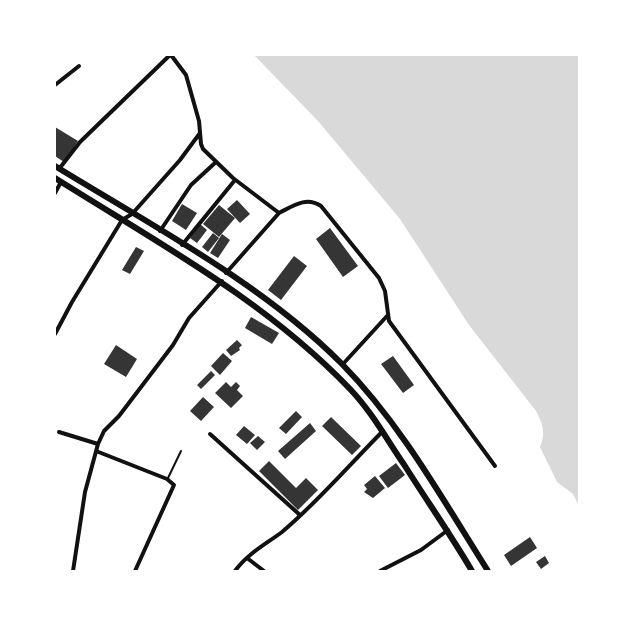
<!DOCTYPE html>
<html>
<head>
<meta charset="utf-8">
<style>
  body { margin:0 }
  #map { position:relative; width:634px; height:626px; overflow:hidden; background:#fff; font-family:"Open Sans",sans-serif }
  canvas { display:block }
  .frame { position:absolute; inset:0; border:56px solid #fff; pointer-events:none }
</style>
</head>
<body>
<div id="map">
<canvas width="634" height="626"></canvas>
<div class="frame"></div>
</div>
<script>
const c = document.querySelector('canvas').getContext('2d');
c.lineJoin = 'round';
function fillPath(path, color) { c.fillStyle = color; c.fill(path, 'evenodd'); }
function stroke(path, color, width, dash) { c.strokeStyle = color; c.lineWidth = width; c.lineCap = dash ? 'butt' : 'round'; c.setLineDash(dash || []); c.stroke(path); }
fillPath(new Path2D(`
  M254,55H579V506L573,494L557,482L540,447C546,433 543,424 536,411L469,325L400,219L318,121Z`), '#d9d9d9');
fillPath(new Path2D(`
  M55,127L78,141L64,162L55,156Z
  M237,200L250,214L240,223L227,209Z
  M182,204L197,213L186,230L172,221Z
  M219,205L235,218L219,237L203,224Z
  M200,224L207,230L197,243L190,238Z
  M330,228L358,266L343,277L316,239Z
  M213,233L219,238L208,252L202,247Z
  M222,234L230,240L218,258L210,253Z
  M136,247L144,251L130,274L122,270Z
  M294,256L307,266L281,300L268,290Z
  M251,317L279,333L272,344L245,328Z
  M237,340L242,345L239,348L240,350L231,356L226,350Z
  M116,345L137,359L126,377L104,364Z
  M223,353L232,361L220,375L211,366Z
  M393,356L414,385L403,393L381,364Z
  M211,371L215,375L201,389L197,385Z
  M226,382L231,387L236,382L240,386L237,390L243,396L231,408L215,393Z
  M203,397L214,407L201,421L190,411Z
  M296,411L302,417L286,434L279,428Z
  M331,417L361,446L352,455L322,426Z
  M310,423L316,431L285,459L278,451Z
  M244,426L255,435L247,444L236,435Z
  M258,436L265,442L257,450L250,443Z
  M269,461L296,488L306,478L318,490L298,510L259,471Z
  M396,463L405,475L388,488L379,476Z
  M375,476L385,488L373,498L364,492L367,489L364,485Z
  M530,537L537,548L511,566L504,555Z
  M545,556L549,563L541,569L536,562Z`), '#353535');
stroke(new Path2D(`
  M168,478L181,451`), '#111', 2);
stroke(new Path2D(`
  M171,55L186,75L199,121L201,144L203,149L233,178L279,213C293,206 306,196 321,206L379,278L385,291L389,321L495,466
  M55,85L79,66
  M59,169L80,142L170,55
  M55,193L61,182
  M160,231L191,185L216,162
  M182,245L235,180
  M226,273L279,213
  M55,334L72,302L122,220L132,214L180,160L200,133
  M343,364L387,316
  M59,432L98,444
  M210,434L300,515
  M96,451L167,479L174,485L135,571
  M247,558L264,571
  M73,571L85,492L98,444L104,431L119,416L173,345L189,318L222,281
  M235,571C247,554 266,544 282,532C318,502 350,464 383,431
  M380,571L421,550L448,530`), '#111', 4);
stroke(new Path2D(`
  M55,166C151,225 263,284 342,364C401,424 443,500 488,571
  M55,178C158,243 265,300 350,389C372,412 387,440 405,466C427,501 451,535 472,571`), '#111', 6);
</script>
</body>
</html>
